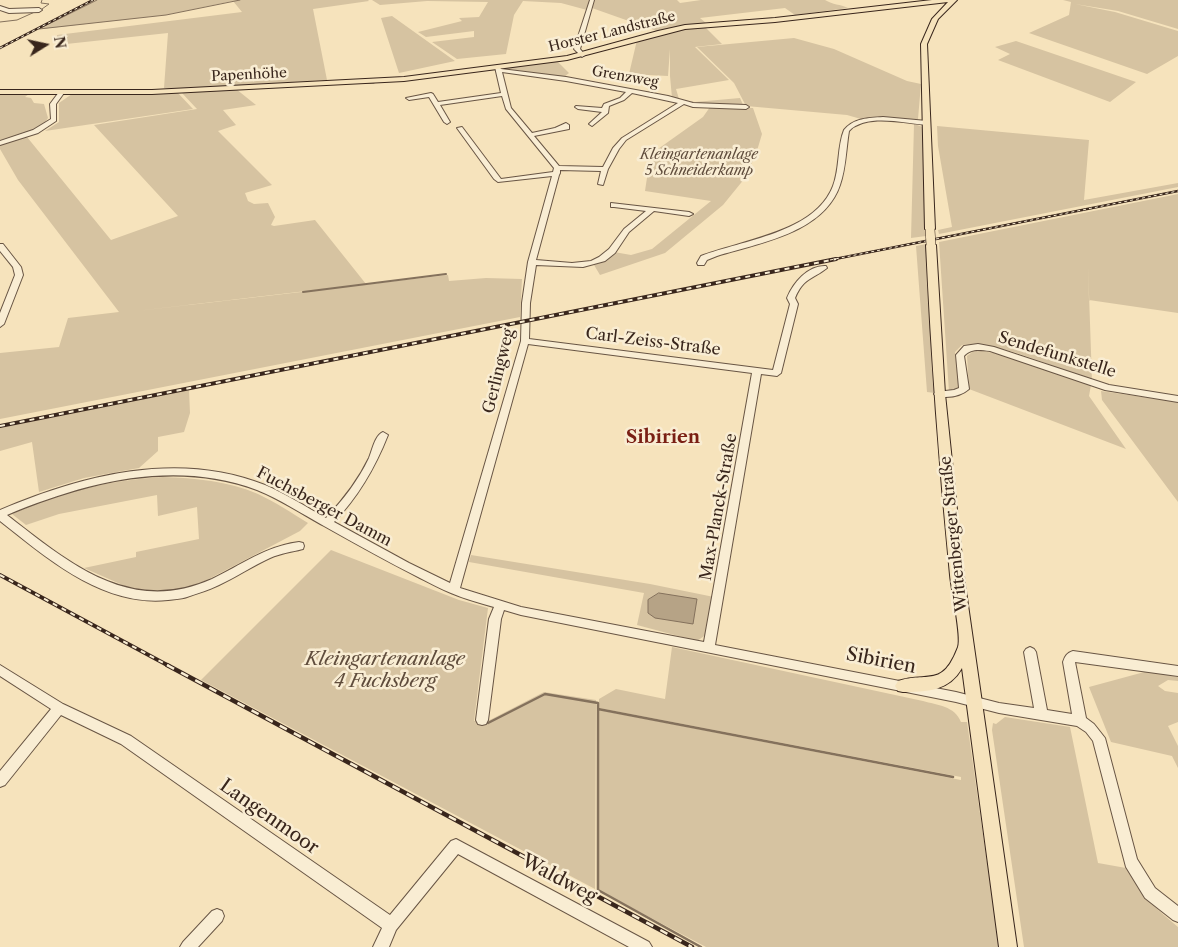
<!DOCTYPE html>
<html>
<head>
<meta charset="utf-8">
<style>
  body { margin:0 }
  #map { position:relative; width:1178px; height:947px; overflow:hidden; background:#f6e3bc; font-family:"Libre Caslon Text",serif }
  canvas { display:block }
  .north { position:absolute; left:20px; top:20px; width:50px; height:50px; -webkit-text-stroke:4px #f9edd3; paint-order:stroke; rotate:80deg; font-size:14px; font-weight:700; line-height:20px; text-align:center; color:#39261c }
  .north::after { content:''; display:block; margin:auto; width:18px; height:22px; background:#39261c; clip-path:polygon(50% 0,100% 100%,50% 72%,0 100%) }
</style>
</head>
<body>
<div id="map">
<canvas width="1178" height="947"></canvas>
<div class="north">N</div>
</div>
<script>
const c = document.querySelector('canvas').getContext('2d');
c.lineJoin = 'round';
function fillPath(path, color) { c.fillStyle = color; c.fill(path, 'evenodd'); }
function stroke(path, color, width, dash) { c.strokeStyle = color; c.lineWidth = width; c.lineCap = dash ? 'butt' : 'round'; c.setLineDash(dash || []); c.stroke(path); }
function drawText(font, color, halo, rows, align = 'center') {
  c.font = font + ' "Libre Caslon Text",serif'; c.lineWidth = 5; c.setLineDash([]); c.textBaseline = 'middle'; c.strokeStyle = halo; c.fillStyle = color; for (const [text, x, y, turn = 0] of rows) {
    c.save(); c.translate(x, y); c.rotate((+turn || 0) * Math.PI / 180); c.textAlign = isNaN(turn) ? turn : align; if (halo) c.strokeText(text, 0, 0); c.fillText(text, 0, 0); c.restore();
  }
}
fillPath(new Path2D(`
  M97,0H368L369,1L313,9L327,80L169,89L164,88L168,33L57,45V35L242,12L233,1L166,15L41,29Z
  M372,0H590L587,10L561,3L523,1L514,15L506,54L457,59L432,42L474,37V31L426,37L418,32L462,21L459,18L479,17L488,2L427,1L380,5Z
  M594,0H677L680,3L701,0H825C833,5 840,4 848,8L795,15L785,8L700,18L706,23L657,31L592,8Z
  M1063,0H1178V29L1118,11L1075,4L1115,12L1178,31V56L1147,74L1029,33L1069,15L1071,2Z
  M392,16L455,61L399,73L381,18Z
  M704,26L722,44L695,47L729,80L676,89L679,99L695,102L740,98L744,107L699,105L672,98L670,76V49L668,76L629,74L637,40L686,28Z
  M794,38L834,49L907,81L921,84L918,119H861L847,115L746,106L734,83L697,47Z
  M1016,41L1136,82L1110,102L998,60L1010,54L995,47Z
  M557,61L569,73L564,77L501,68Z
  M236,89L256,105L223,110L236,125L218,131L272,185L245,193L248,201L254,204L268,203L275,217L271,225L274,226L315,220L366,284L128,312L448,275L449,281L486,278L522,279L520,317L0,419V353L59,347L68,318L119,312L18,180L0,149V144L27,137L111,240L178,216L94,125L197,109L181,92Z
  M177,92L193,109L45,131L59,122V103L72,94Z
  M0,94H29L25,97L31,98L34,103L44,104L48,118C39,133 15,137 0,142Z
  M710,107L753,108L762,134L756,154L745,178L723,205L665,253L600,275L594,265L605,261L614,252L631,255L652,249L711,201L645,191L648,171L658,149L703,117Z
  M914,124L923,127L926,236L911,238Z
  M937,126L1089,140L1084,200L1178,183V187L939,234L938,230L952,227L938,146Z
  M1178,194V313L1089,300L1088,265L1092,381C1055,368 1000,341 962,345L955,352L959,388L949,392L939,242Z
  M926,244L935,393L927,392L916,246Z
  M975,350L1000,354L1091,385L1089,396L1126,449L969,389L967,356Z
  M189,390L190,413L184,432L158,437V451L139,468L84,478L39,492L32,442L0,451V428Z
  M1101,391L1178,402V502L1102,400Z
  M163,477C195,478 228,481 258,494C275,502 292,513 308,523L300,531L205,581L186,589L147,591L127,587L84,568L136,557V552L199,539L197,507L158,516L157,495L59,514L26,525L12,514C60,492 109,480 163,477Z
  M331,550L459,600L488,608L474,721H488L544,692L596,700L595,889L201,680Z
  M471,555L650,584L714,597L707,634L697,641L637,625L644,593L469,562Z
  M672,647L923,701C937,705 955,706 961,722H967L999,947H706L598,890L599,710L961,780V777L599,708V699L616,689L665,699Z
  M1148,671L1178,677V681L1168,680L1158,686L1165,691L1178,693V722L1168,726L1178,746V768L1172,756L1111,742L1089,687Z
  M1005,717L1070,727L1098,863L1126,868C1142,895 1154,907 1178,927V947H1024L992,730L993,723L996,724Z`), '#d6c3a1');
const water = new Path2D(`
  M659,593L697,599L693,624L655,618L648,613V600Z`);
fillPath(water, '#b6a386');
stroke(water, '#84715c', 1);
stroke(new Path2D(`
  M42,0L41,3L49,4L42,9
  M0,22L17,20L37,11
  M41,28L97,0
  M39,29L166,15L240,0
  M364,83H374
  M73,94H80`), '#84715c', 1);
stroke(new Path2D(`
  M303,292L446,274`), '#84715c', 2);
stroke(new Path2D(`
  M598,709L953,777
  M488,723L545,694L598,703V890L701,947`), '#84715c', 2.5);
const minor = new Path2D(`
  M590,0H594L580,49L585,55L582,57L574,49Z
  M0,6L9,9L39,8L42,10L39,12L9,13L0,10Z
  M498,65L501,69L566,77L668,96L693,103L746,105L749,107L746,109L693,107L684,104L626,140L619,149L608,169L603,185L598,184L601,171L560,170V173L559,175L536,260L572,263L591,261L599,257L609,249L624,229L646,211L614,207H611V203L689,212L693,214L689,216L654,211L629,232L615,253L605,261L583,267L536,265L530,303L529,339L773,370L790,304L787,298C793,283 808,265 826,266L827,268C812,280 804,277 795,298L798,304L781,373L777,376L761,374L715,645L956,692L999,703L1034,708L1024,652L1026,649L1030,647L1034,649L1036,652L1047,710L1072,714L1063,662C1065,656 1067,653 1073,651L1178,666V676L1075,662L1086,718L1094,724L1105,738L1137,859L1155,888L1178,906V922L1173,920L1145,898L1126,867L1093,741L1086,732L1077,726L999,713L956,702L521,615L504,610L501,619L488,720L486,724L482,725L478,724L476,720L489,619L494,607C480,603 465,599 451,593C441,589 430,583 420,578C388,562 356,544 324,526C304,515 278,498 257,490C174,459 86,482 7,515C69,563 130,616 212,579C241,565 266,546 299,542L303,543L304,546L303,549C292,552 281,553 270,558C252,566 237,577 219,585C209,590 198,593 187,597C181,599 174,599 168,600C103,607 48,559 0,521V510C82,475 178,450 265,485C286,494 306,507 326,518C343,500 358,481 369,458C372,451 375,435 383,432L388,435C375,468 358,497 334,522L409,563L450,583L521,341L522,303L528,262L552,176L498,182L494,179L457,128L462,127L501,179L553,172L554,168L506,109L502,96L440,105L450,122L447,124L444,122L429,97L409,100L406,98L431,93L433,94L438,102L501,93L495,67ZM502,72L566,81L626,92L620,98L604,104L602,108L576,106L575,107L578,109L602,112L590,123L589,124L592,126L608,113L609,106L624,100L632,93L678,103L622,138L613,148L603,167L559,166L534,136L569,129V125L566,123L555,128L532,133L511,108ZM528,344L752,373L704,642L521,607L460,588Z
  M59,92L64,93L56,104V121L38,133L0,145V141L33,130L51,119L50,104Z
  M883,117L927,121L930,123L927,125C905,123 865,113 849,131C846,149 846,168 840,185C824,233 759,243 717,256L707,260L704,265H698L697,263L701,256C742,240 815,233 833,186C840,168 837,147 844,130C854,118 868,118 883,117Z
  M0,244H3L21,267L23,275L4,324L0,327V313L15,275L13,267L0,251Z
  M978,344L994,347L1109,385L1178,396V402L1105,390L990,351C979,350 972,348 964,356L969,389C960,397 947,398 936,396L934,394L936,392L954,390L959,388L956,355L964,346Z
  M0,665L63,704L131,736L390,915L451,841L456,839L649,942L652,947H629L458,854L396,930L389,947H373L382,928L121,744L61,715L5,785L0,787V771L51,709L0,676Z
  M217,909L222,911L224,916L222,921L198,947H180L183,942L212,911Z`);
const major = new Path2D(`
  M932,0H957L938,19L927,44L935,229L930,232L925,229L921,44L932,19L948,2L775,22L685,29L567,60L404,81L152,94H0V90H152L404,77L567,56L658,31L685,25L775,18Z
  M931,242L936,245L945,394L964,577L1017,947H999L962,668C949,691 927,692 903,692L898,691L895,686L898,681C928,671 942,689 958,647C962,637 951,589 950,575C939,465 931,355 926,245Z`);
stroke(minor, '#685544', 2);
stroke(major, '#39261c', 2);
fillPath(minor, '#f9edd3');
fillPath(major, '#f6e3bc');
const railFar2 = new Path2D(`
  M0,48L93,0
  M830,260L1178,191`);
const railFar1 = new Path2D(`
  M0,426L836,259
  M0,575L169,666`);
const rail = new Path2D(`
  M167,665L692,947`);
stroke(railFar2, '#39261c', 2.5);
stroke(railFar1, '#39261c', 4);
stroke(rail, '#39261c', 4.5);
stroke(railFar2, '#f9edd3', 1, [3]);
stroke(railFar1, '#f9edd3', 2, [5]);
stroke(rail, '#f9edd3', 2.5, [8]);
const majorBridge = new Path2D(`
  M930,229L931,245`);
stroke(majorBridge, '#39261c', 10, []);
stroke(majorBridge, '#f6e3bc', 9);
drawText('14px', '#39261c', '#f9edd3', [
  ["Horster Landstraße",612,32,-14],
  ["Papenhöhe",249,75,-3],
  ["Grenzweg",625,77,10]
]);
drawText('italic 14px', '#604d3d', '#f9edd3', [
  ["Kleingartenanlage",699,155],
  ["5 Schneiderkamp",699,171]
]);
drawText('16px', '#39261c', '#f9edd3', [
  ["Carl-Zeiss-Straße",653,342,7],
  ["Sendefunkstelle",1057,355,17],
  ["Gerlingweg",499,371,-76],
  ["Fuchsberger Damm",324,507,28],
  ["Max-Planck-Straße",719,507,-80],
  ["Wittenberger Straße",954,534,-96]
]);
drawText('bold 18px', '#7a1f14', '#f9edd3', [
  ["Sibirien",663,438]
]);
drawText('italic 19px', '#604d3d', '#f9edd3', [
  ["Kleingartenanlage",385,660],
  ["4 Fuchsberg",385,682]
]);
drawText('19px', '#39261c', '#f9edd3', [
  ["Sibirien",881,661,11],
  ["Langenmoor",269,817,35],
  ["Waldweg",559,879,28]
]);
</script>
</body>
</html>
